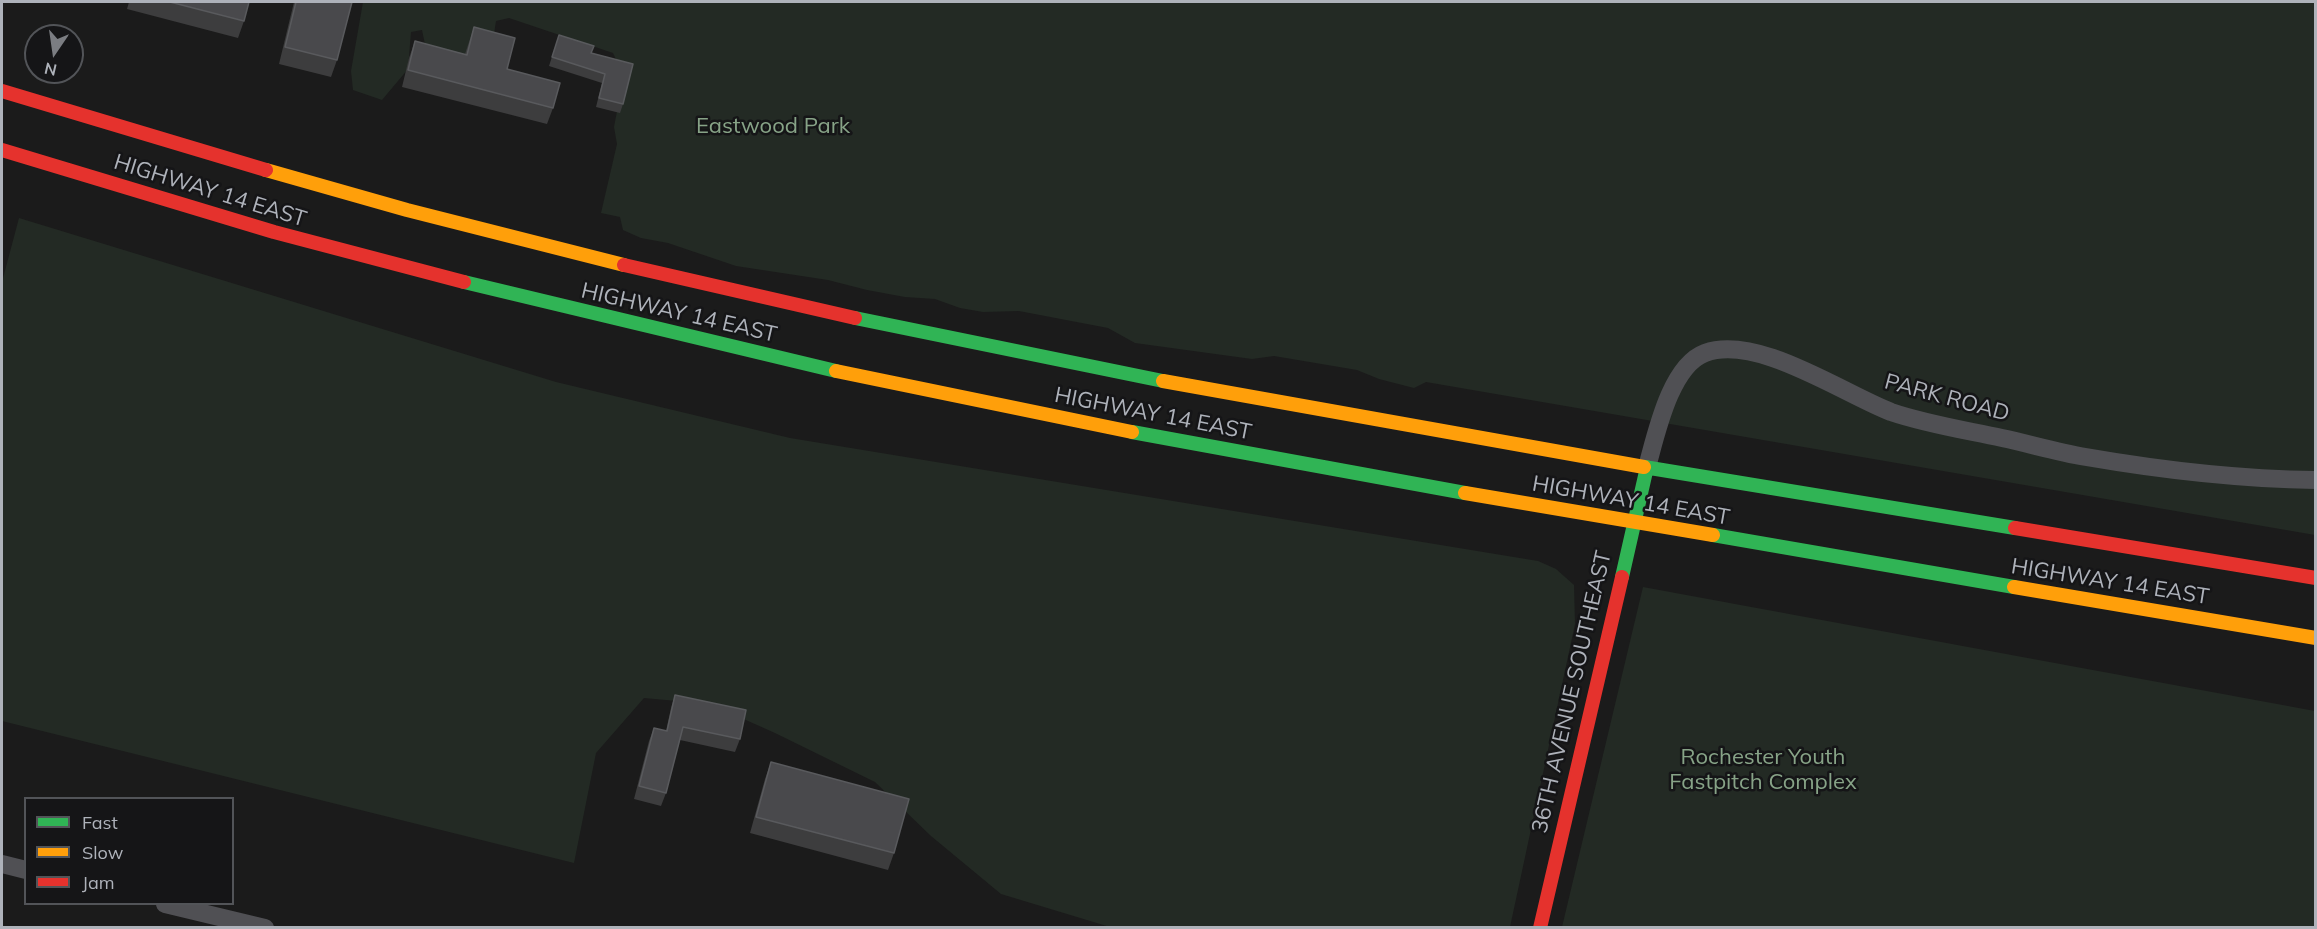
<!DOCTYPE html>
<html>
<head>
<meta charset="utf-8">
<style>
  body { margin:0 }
  #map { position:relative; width:2317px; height:929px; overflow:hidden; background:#1b1b1b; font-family:Mulish,sans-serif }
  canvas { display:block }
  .frame { position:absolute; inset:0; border:3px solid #aeb2ba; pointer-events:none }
  .legend { position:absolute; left:24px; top:797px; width:210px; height:108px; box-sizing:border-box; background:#151517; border:2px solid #525458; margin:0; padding:8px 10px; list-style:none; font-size:18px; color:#aeb2ba }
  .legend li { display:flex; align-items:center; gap:12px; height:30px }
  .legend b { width:30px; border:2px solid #525458 }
  .north { position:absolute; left:24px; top:24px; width:60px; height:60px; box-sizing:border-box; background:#151517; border:2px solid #525458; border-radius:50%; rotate:193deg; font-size:16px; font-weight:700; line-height:24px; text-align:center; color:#aeb2ba }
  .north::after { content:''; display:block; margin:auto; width:21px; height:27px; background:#7b7d82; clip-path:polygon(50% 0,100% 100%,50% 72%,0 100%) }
</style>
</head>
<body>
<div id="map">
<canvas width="2317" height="929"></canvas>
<div class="frame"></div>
<ul class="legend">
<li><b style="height:8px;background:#30b455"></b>Fast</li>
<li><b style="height:8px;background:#ff9f0a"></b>Slow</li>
<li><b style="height:8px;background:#e5322d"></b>Jam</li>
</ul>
<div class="north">N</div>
</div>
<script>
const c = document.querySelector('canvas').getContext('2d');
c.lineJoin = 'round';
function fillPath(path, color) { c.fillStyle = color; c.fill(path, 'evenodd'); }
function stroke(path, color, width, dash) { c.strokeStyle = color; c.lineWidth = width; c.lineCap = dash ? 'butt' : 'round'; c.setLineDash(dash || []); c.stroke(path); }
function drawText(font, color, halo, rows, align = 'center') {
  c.font = font + ' Mulish,sans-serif'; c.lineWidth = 5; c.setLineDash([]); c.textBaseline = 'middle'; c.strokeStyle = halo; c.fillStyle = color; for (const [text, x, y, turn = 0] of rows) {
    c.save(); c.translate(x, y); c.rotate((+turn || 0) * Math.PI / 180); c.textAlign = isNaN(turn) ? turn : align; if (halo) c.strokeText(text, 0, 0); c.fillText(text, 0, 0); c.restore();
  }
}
fillPath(new Path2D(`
  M363,2H2315V535L1426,382L1414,388L1379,379L1357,370L1274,356L1252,359L1135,343L1108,328L1019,311L983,312L960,308L935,299L905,297L867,290L828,280L736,266L668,243L641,238L623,230L620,217L601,213L617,144L614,127L619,101L621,70L613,53L509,18L496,21L494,34L474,66L426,49L422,30L411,32L408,69L382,100L353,90L351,71Z
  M19,218L556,382L790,438L1538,561L1556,569L1574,585L1575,624L1510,927H1110L1001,894L931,836L875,782L775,733L710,704L644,698L596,753L574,863L2,721V282Z
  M1643,587L2315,711V927H1562Z`), '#232a24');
stroke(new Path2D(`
  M1647,467C1656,435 1670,366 1705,353C1757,334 1842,393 1891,412C1926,424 1965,430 2002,438C2030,444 2057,452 2086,457C2161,470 2239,479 2316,480
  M2,864L26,870
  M165,904L265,928`), '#505054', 18);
stroke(new Path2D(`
  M464,282L836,371
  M855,318L1163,381
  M1132,432L1465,493
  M1644,467L2015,528
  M1713,535L2014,587
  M1622,577L1647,467`), '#30b455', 14);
stroke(new Path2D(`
  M266,170L407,210L624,265
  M836,371L1132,432
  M1163,381L1644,467
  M1465,493L1713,535
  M2014,587L2316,638`), '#ff9f0a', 14);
stroke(new Path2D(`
  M2,91L266,170
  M2,150L274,232L464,282
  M624,265L855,318
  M2015,528L2316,578
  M1540,928L1622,577`), '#e5322d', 14);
fillPath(new Path2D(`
  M129,2H249L244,21L238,38L127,9Z
  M294,2H352L337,60L331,77L279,64Z
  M474,27L507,69L553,108L547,124L402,87L409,58L415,41L465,54Z
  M559,35L591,53L633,64L623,104L620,113L596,107L602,83L549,66Z
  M675,695L740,739L735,752L680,740L666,793L661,806L634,799L649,741L654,728L666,731L671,708Z
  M771,762L894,853L888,870L750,833L765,779Z`), '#3d3d3e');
const building = new Path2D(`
  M170,2H249L244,21Z
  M296,2H352L337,60L285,47Z
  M474,27L515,38L507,69L560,83L553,108L408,70L415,41L467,55Z
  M559,35L594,46L591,53L633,64L623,104L599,98L605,74L552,57Z
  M675,695L746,710L740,739L683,727L666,793L639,786L654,728L667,731Z
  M771,762L909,799L894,853L756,817Z`);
fillPath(building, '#49494c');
stroke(building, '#595a5d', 1.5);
drawText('22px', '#87a387', '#151517', [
  ["Eastwood Park",773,126],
  ["Rochester Youth",1763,757],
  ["Fastpitch Complex",1763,782]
]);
drawText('22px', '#aeb2ba', '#151517', [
  ["HIGHWAY 14 EAST",210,191,17],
  ["HIGHWAY 14 EAST",679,313,13],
  ["PARK ROAD",1947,398,15],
  ["HIGHWAY 14 EAST",1153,414,11],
  ["HIGHWAY 14 EAST",1631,501,10],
  ["HIGHWAY 14 EAST",2110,582,9],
  ["36TH AVENUE SOUTHEAST",1572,692,-77]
]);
</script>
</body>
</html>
